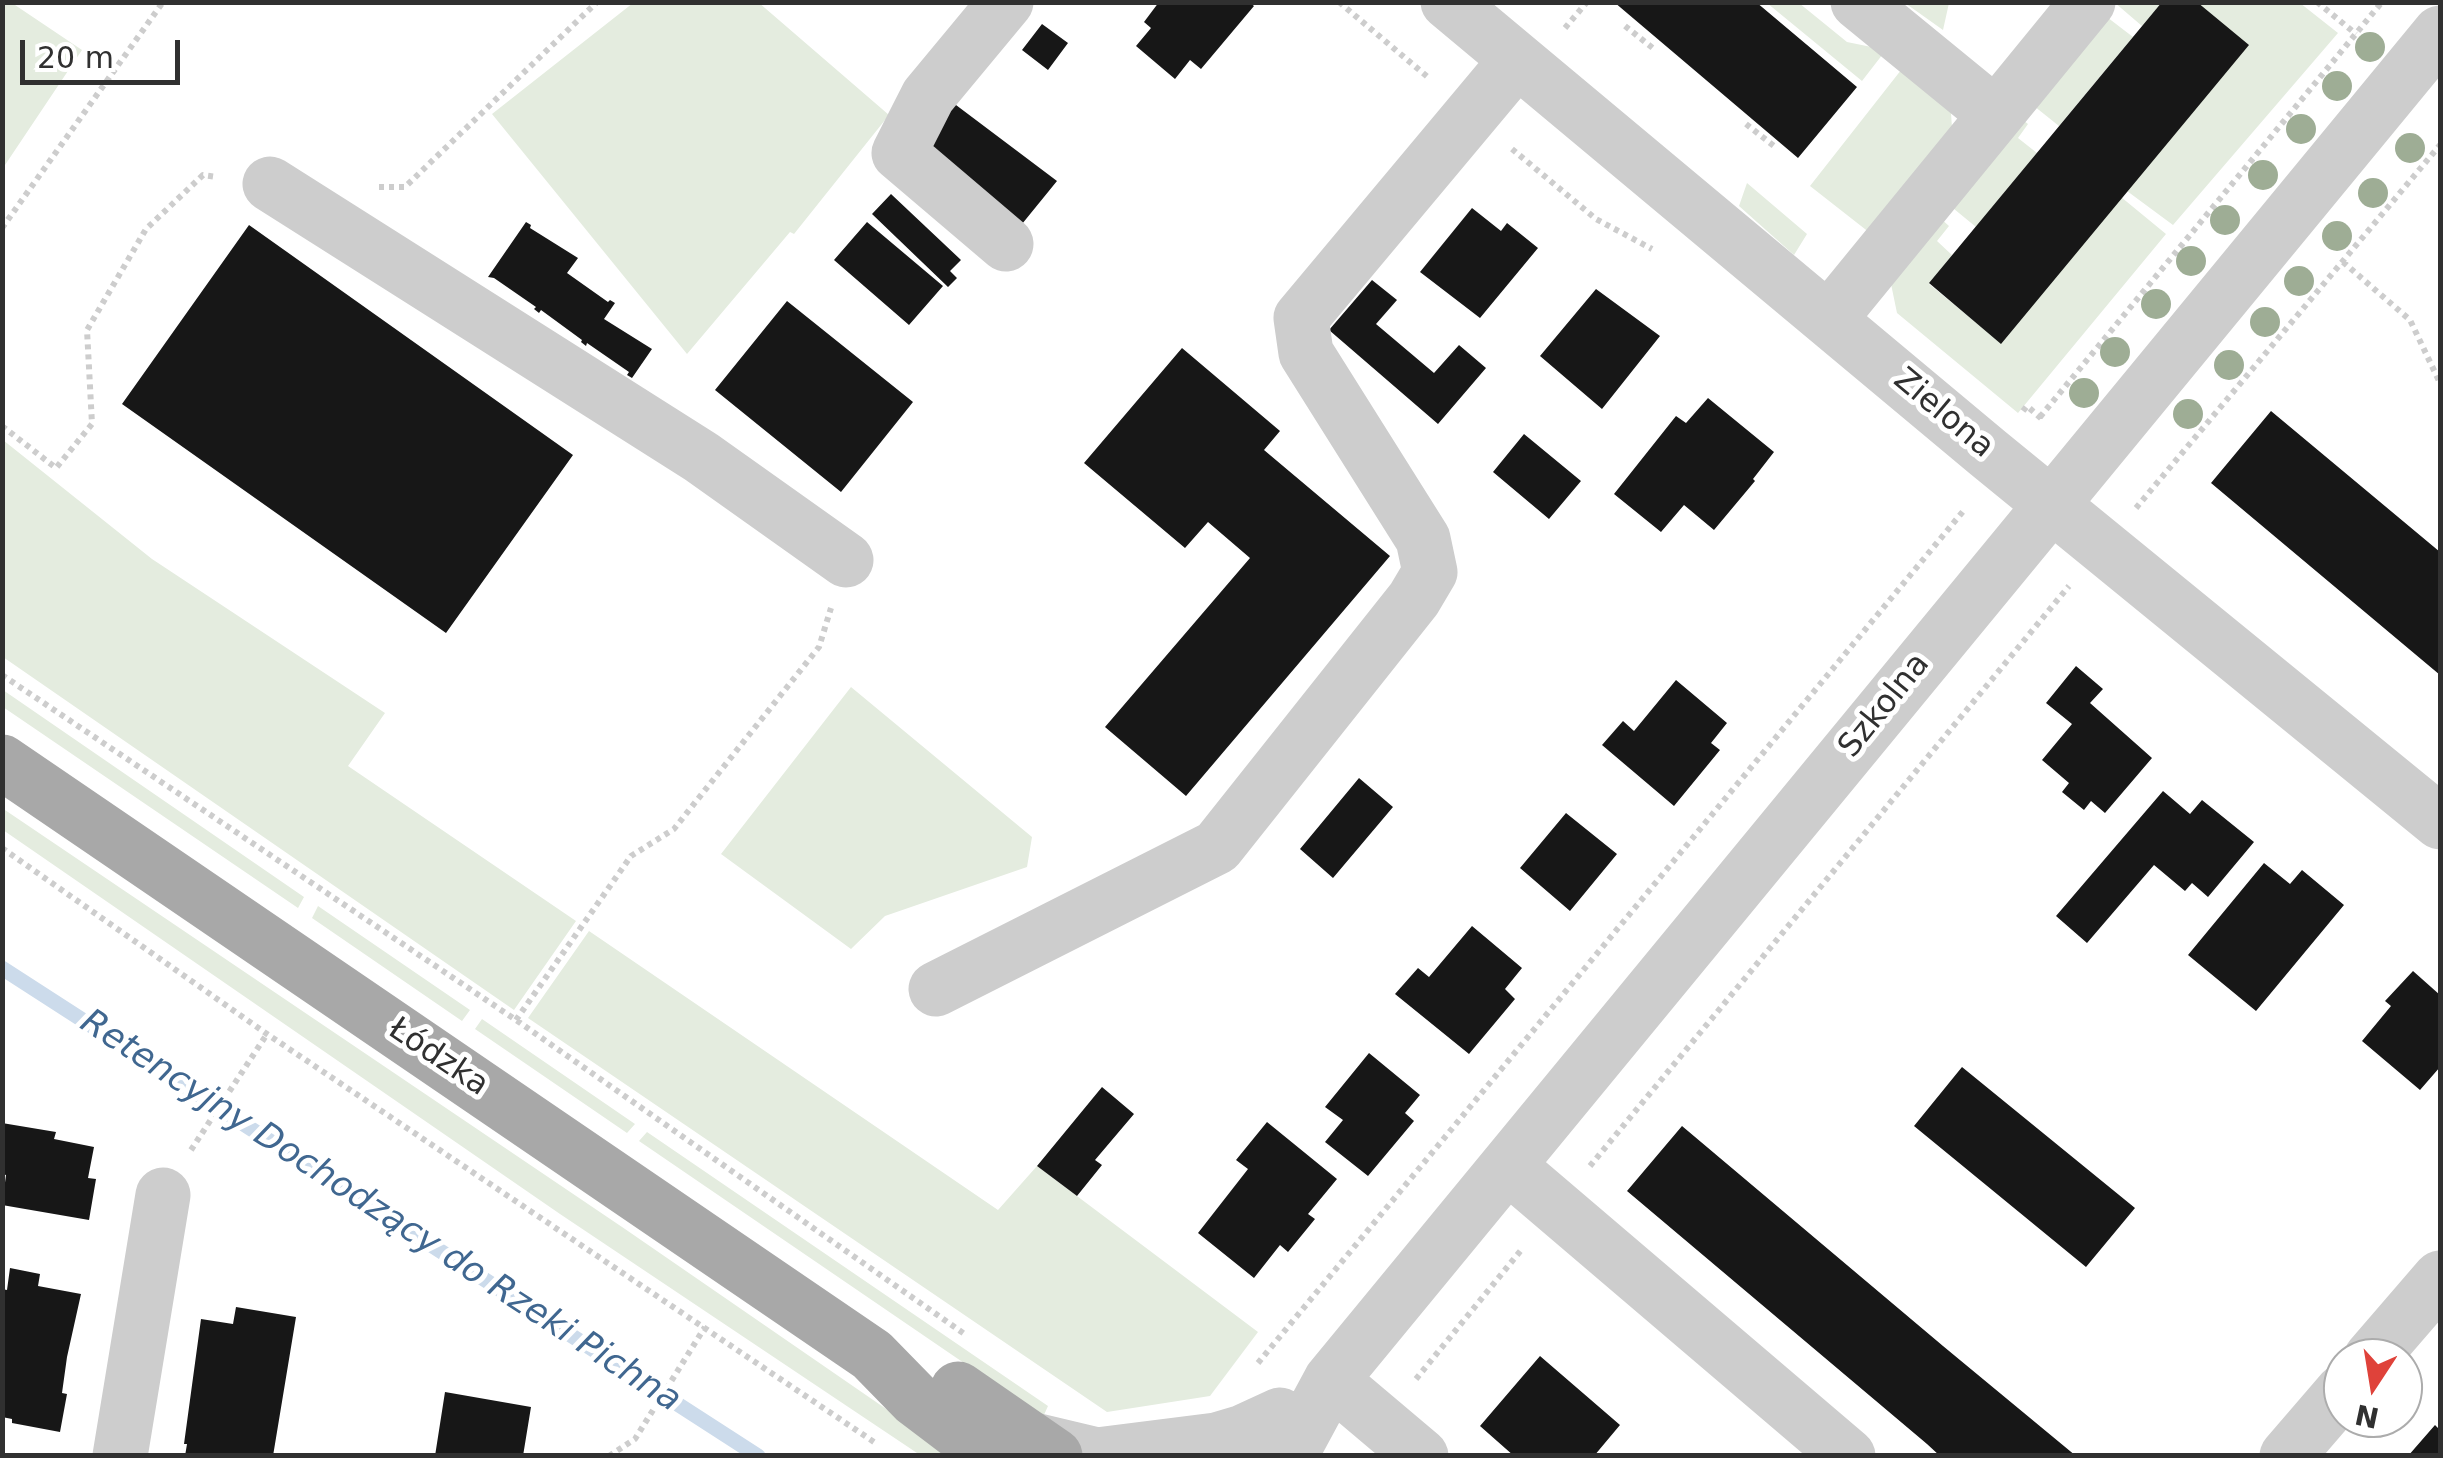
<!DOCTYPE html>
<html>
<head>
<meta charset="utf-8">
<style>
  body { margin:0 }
  #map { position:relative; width:2443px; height:1458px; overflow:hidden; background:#fff; font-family:"DejaVu Sans",sans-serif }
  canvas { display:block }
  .frame { position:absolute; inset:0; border:5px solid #303030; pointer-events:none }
  .north { position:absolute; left:2323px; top:1338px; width:100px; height:100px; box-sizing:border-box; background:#fff; border:2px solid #acacac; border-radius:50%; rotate:192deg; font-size:28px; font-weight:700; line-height:40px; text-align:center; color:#303030 }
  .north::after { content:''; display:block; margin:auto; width:35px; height:45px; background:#df423a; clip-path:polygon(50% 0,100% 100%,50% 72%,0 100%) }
  .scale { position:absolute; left:20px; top:40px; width:160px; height:45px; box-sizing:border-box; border:5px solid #303030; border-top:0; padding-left:12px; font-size:30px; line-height:35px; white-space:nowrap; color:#303030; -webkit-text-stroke:8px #fff; paint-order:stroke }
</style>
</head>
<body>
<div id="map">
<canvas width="2443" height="1458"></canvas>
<div class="frame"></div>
<div class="north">N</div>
<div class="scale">20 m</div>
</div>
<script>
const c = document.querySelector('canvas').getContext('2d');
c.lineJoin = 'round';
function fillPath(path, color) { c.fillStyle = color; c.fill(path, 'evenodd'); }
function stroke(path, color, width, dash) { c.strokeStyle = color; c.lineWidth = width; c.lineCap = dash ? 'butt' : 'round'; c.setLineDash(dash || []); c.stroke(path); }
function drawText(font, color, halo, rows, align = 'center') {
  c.font = font + ' "DejaVu Sans",sans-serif'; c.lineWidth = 10; c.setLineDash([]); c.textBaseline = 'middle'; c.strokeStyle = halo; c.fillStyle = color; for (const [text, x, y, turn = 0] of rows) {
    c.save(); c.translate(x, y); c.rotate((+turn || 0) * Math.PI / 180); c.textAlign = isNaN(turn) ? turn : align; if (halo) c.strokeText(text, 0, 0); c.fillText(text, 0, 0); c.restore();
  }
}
fillPath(new Path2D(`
  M3,2L12,3L82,50L3,168Z
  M758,2L889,115L794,234L790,232L687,354L492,114L633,3Z
  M2114,2L2162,3L2142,26Z
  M1767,3H1799L1847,42L1886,50L1862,81Z
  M1905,3H1949L1943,30Z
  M2197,3H2300L2338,33L2173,225L2127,191Z
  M2103,14L2133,37L2059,126L2029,102Z
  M1905,65L1951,113L1952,128L1870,233L1810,186Z
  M2018,116L2028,124L2018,138L2037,153L1976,227L1948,204Z
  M1747,183L1807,234L1794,255L1739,206Z
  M2121,197L2166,234L2018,413L1897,313L1891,284L1939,217L1949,226L1937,241L1952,255L1929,284L2000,342Z
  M3,440L152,559L385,713L348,766L576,921L514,1010L3,657Z
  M851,687L1032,837L1027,867L885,916L851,949L721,854Z
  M3,690L304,897L298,908L3,707Z
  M2,808L625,1229L953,1455H920L560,1214L3,830Z
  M318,906L470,1010L462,1021L312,918Z
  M589,931L998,1210L1037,1166L1258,1332L1210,1396L1107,1412L528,1018Z
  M482,1019L635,1124L627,1133L475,1029Z
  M647,1132L1048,1406L1043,1417L639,1141Z`), '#e4ecdf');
stroke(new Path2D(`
  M2,968L758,1456`), '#ccdbeb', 15);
fillPath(new Path2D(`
  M1159,2H1249L1254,6L1201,69L1190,60L1175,79L1136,46L1151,28L1144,22Z
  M1614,2H1756L1857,87L1798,158Z
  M2162,2H2197L2249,45L2001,344L1929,283Z
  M1042,24L1068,43L1048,70L1022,50Z
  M952,102L1057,181L1022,224L919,146Z
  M891,194L961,260L950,271L957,278L948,287L872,214Z
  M1472,208L1501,231L1507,223L1538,248L1480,318L1420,272Z
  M526,222L531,225L530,228L578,258L567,273L608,302L610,300L615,303L604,319L652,349L632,378L627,375L629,372L587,343L586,346L581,342L582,340L541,310L539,313L534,309L536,307L494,278L488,277Z
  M867,222L943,286L909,325L834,260Z
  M249,225L573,455L446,633L122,404Z
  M1372,280L1397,300L1376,324L1434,373L1459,345L1486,368L1438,424L1329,330Z
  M1596,289L1660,336L1602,409L1540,356Z
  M787,301L913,402L841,492L715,390Z
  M1182,348L1280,431L1264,450L1390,556L1186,796L1105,727L1250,558L1208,522L1185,548L1084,463Z
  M1708,398L1774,452L1753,479L1755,481L1714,530L1684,505L1661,532L1614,494L1676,416L1686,423Z
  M2271,411L2440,552V675L2211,483Z
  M1524,434L1581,481L1549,519L1493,472Z
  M2076,666L2103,689L2090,703L2152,758L2105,813L2091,801L2084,810L2062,792L2069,783L2042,760L2072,724L2046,703Z
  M1676,680L1727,723L1711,743L1720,750L1674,806L1602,745L1623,721L1634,731Z
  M1359,778L1393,807L1333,878L1300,849Z
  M2163,791L2190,814L2202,800L2254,842L2208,897L2192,883L2185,891L2154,865L2087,943L2056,916Z
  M1566,813L1617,854L1570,911L1520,868Z
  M2264,863L2290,884L2302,870L2344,905L2256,1011L2188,955Z
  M1472,926L1522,968L1505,989L1515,999L1469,1054L1395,994L1418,968L1429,977Z
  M2413,971L2440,995V1067L2420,1090L2362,1041L2391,1006L2385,1001Z
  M1369,1053L1420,1095L1405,1113L1414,1121L1368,1176L1325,1142L1343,1120L1325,1107Z
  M1962,1067L2135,1208L2086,1267L1914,1126Z
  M1102,1087L1134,1114L1095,1160L1102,1165L1077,1196L1037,1166Z
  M1267,1122L1337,1179L1308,1214L1315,1219L1288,1252L1280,1245L1254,1278L1198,1233L1248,1169L1236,1160Z
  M2,1123L56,1132L54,1139L94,1147L88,1178L96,1179L89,1220L2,1205L6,1175L2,1174Z
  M1682,1126L1943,1346L2076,1456H1940L1927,1444L1627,1191Z
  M10,1268L40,1274L38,1286L81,1294L67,1357L62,1393L67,1394L60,1432L12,1423V1419L2,1417V1289L7,1290Z
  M236,1307L296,1317L273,1456H185L187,1444H184L201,1319L233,1324Z
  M1540,1356L1620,1425L1594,1456H1514L1480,1426Z
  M445,1392L531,1407L523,1456H435Z
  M2435,1425L2440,1430V1456H2408Z`), '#171717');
stroke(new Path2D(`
  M1339,2L1430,79
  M2317,2L2356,34
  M1625,26L1654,49
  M1565,28L1587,2
  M1746,124L1774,146
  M1512,149L1596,219L1652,249
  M379,187H405L597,2
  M2,228L163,2
  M2343,262L2410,320L2440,383
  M2023,411L2027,406L2043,420
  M2040,417L2382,2
  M2,426L56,468L92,424L87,330L146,229L203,175L217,177
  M2136,508L2440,145
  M2,675L516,1020L966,1335
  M2,848L267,1034L877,1444
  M516,1020L631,856L674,829L819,647L831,608
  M191,1150L267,1034
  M1590,1166L2069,586
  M1258,1363L1965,509
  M1416,1379L1522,1249
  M609,1456L635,1439L705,1327`), '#cdcdcd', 6, [5, 5]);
stroke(new Path2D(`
  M1448,2L1988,453L2440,822
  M1858,2L1995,114
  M270,184L701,457L846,560
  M1006,244L899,153L928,96L1006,2
  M1829,319L2088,2
  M936,989L1217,847L1414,599L1430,572L1423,539L1306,353L1301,318L1516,61
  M1508,1166L1848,1456
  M2371,1358L2440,1278
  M1331,1380L1421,1456
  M1034,1440L1097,1455L1216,1440L1243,1432L1280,1415
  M120,1456L163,1195
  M1290,1456L1331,1380L2440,33
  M2287,1456L2343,1391`), '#cdcdcd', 55);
stroke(new Path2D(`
  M2,762L872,1355L915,1399L990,1456
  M958,1389L1055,1456`), '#a8a8a8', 55);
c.fillStyle = '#9ead95';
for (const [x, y] of [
  [2370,47],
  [2337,86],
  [2301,129],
  [2410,148],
  [2263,175],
  [2373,193],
  [2225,220],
  [2337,236],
  [2191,261],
  [2299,281],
  [2156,304],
  [2265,322],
  [2115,352],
  [2229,365],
  [2084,393],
  [2188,414]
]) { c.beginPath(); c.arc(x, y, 15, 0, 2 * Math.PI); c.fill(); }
drawText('32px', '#303030', '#fff', [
  ["Zielona",1943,414,40],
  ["Szkolna",1885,706,-51],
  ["Łódzka",438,1058,34]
]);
drawText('italic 35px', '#406790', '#fff', [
  ["Retencyjny Dochodzący do Rzeki Pichna",380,1212,33]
]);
</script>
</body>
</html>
